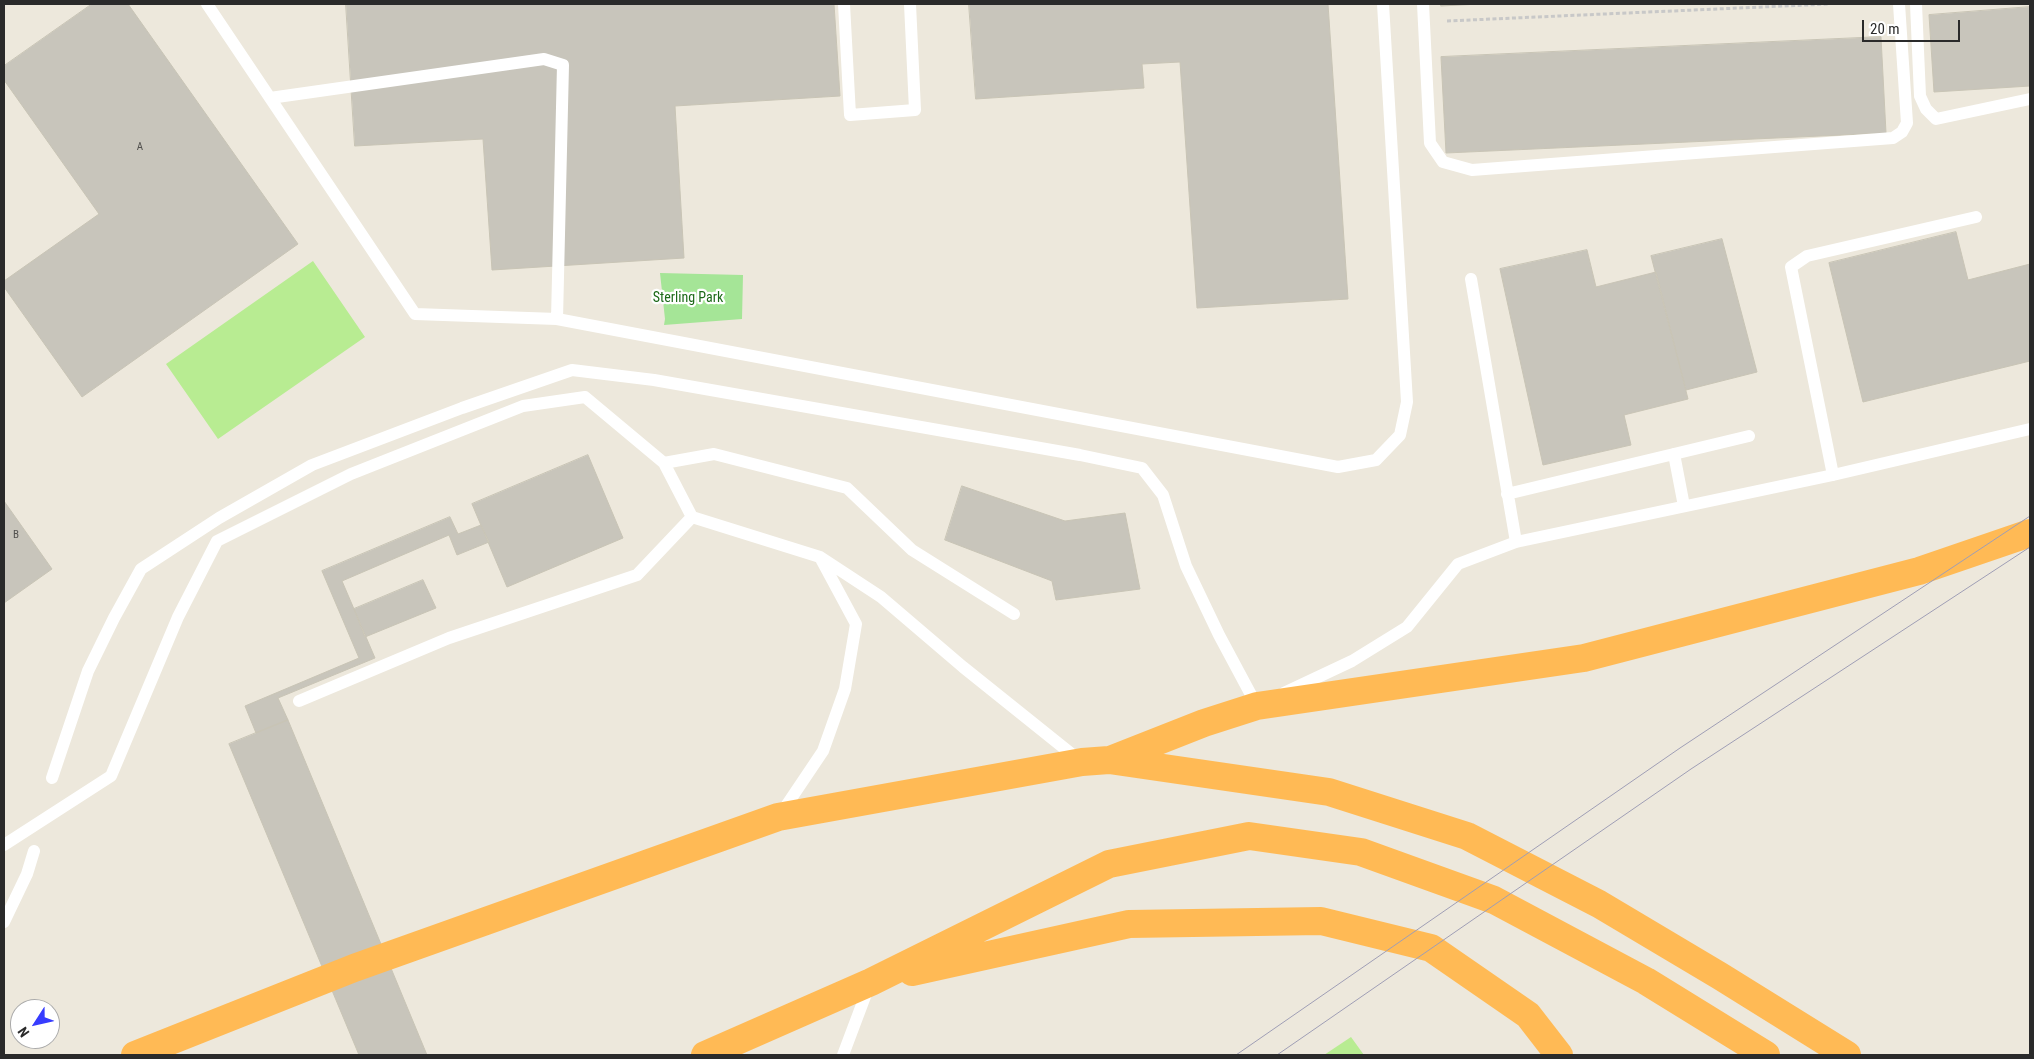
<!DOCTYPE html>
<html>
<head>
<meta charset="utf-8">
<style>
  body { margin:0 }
  #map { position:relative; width:2034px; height:1059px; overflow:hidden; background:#ede8dc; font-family:"Roboto Condensed",sans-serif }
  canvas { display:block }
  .frame { position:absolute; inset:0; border:5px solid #2a2a2a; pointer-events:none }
  .north { position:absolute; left:10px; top:999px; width:50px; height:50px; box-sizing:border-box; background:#fff; border:1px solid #aaa; border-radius:50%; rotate:235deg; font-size:14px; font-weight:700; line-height:20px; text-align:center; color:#2a2a2a }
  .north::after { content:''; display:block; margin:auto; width:18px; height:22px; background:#373cfe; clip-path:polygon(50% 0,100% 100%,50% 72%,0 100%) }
  .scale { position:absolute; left:1862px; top:20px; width:98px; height:22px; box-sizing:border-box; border:2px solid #2a2a2a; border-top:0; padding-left:6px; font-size:15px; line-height:18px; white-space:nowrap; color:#2a2a2a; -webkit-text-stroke:4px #fff; paint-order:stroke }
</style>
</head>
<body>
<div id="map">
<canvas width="2034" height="1059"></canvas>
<div class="frame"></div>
<div class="north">N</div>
<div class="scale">20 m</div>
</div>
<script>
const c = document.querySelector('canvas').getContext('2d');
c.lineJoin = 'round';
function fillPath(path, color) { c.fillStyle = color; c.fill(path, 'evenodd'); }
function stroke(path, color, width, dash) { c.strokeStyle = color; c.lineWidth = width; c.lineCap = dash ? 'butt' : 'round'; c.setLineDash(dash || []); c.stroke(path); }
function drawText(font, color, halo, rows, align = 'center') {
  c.font = font + ' "Roboto Condensed",sans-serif'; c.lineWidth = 4.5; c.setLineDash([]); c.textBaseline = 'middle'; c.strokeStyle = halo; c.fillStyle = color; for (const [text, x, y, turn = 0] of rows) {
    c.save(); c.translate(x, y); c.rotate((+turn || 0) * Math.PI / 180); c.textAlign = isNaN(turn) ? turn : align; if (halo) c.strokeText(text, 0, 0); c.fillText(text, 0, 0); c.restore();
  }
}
fillPath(new Path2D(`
  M660,273L743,275L742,319L664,325L665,319Z`), '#a5e597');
fillPath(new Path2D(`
  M313,261L365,337L218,439L166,364Z
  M1351,1037L1364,1055H1324Z`), '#b8ec92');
const building = new Path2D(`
  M92,4H128L298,244L82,397L4,287V281L99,214L4,80V66Z
  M346,4H834L840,96L675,106L684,258L492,270L483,139L355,146Z
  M969,4H1328L1348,299L1197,308L1180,62L1142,64L1144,88L976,99Z
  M1441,4H1480L1441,6Z
  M2030,7V86L1934,92L1929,15Z
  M1881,37L1886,133L1446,153L1441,57Z
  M1956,232L1968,280L2030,264V361L1863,402L1829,263Z
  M1722,239L1757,372L1686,390L1651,256Z
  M1587,250L1596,287L1656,272L1688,399L1624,415L1631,445L1543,465L1500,269Z
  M588,455L623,538L507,587L472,504Z
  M962,486L1065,521L1125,513L1140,589L1056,600L1052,581L945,540Z
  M4,501L52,569L4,603Z
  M450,517L458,534L481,525L489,542L457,555L449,535L342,581L375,658L278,698L288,720L256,733L245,706L359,658L322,571Z
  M423,580L436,608L365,637L354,609Z
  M288,720L427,1055H359L229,744Z`);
fillPath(building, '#c8c5bb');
stroke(building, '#c8c4b5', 1);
stroke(new Path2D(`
  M1447,21L1829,4`), '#c8c8c8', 3, [4, 2.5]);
stroke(new Path2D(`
  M207,4L415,314L557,319L1338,467L1376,460L1400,435L1407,402L1383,4
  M844,4L850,115L915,110L910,4
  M1423,4L1430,143L1443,162L1472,170L1893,138L1902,132L1907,123L1899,4
  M1916,4L1920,96L1926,109L1936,119L2030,99
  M270,98L544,59L563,65L557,319
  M1471,279L1516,542
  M1674,454L1684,506
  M664,463L714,454L847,488L912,550L1014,614
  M1833,475L1791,267L1807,256L1976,217
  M1507,494L1749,436
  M1284,693L1352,661L1407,627L1458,564L1516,542L1833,475L2030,429
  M299,701L449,638L637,575L692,517
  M52,778L88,671L114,618L141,569L219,518L312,465L462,408L572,370L654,380L1080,455L1142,468L1163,495L1186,566L1219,635L1257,706L1259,705
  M780,815L823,751L845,689L856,624L821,559
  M4,845L111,776L178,617L217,541L351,474L523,406L585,397L664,463L692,517L820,557L881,597L963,667L1079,760
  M4,922L27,874L34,851
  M843,1055L869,986`), '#fff', 12);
stroke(new Path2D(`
  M1110,760L1204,723L1257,706L1584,658L1919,571L2030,533
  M912,972L1129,924L1321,921L1431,948L1528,1015L1559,1055
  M135,1055L354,968L778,817L1082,762L1109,760L1329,792L1467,836L1599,904L1720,976L1847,1055
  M705,1055L871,982L1109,864L1249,836L1361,852L1494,900L1646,981L1766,1055`), '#ffba55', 28);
stroke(new Path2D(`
  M1236,1055L1680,748L2030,516
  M1277,1055L1691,769L2030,547`), '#9f9eb5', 1);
drawText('11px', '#52514e', null, [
  ["A",140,147],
  ["B",16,535]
]);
drawText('14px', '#1c6918', '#fff', [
  ["Sterling Park",688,298]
]);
</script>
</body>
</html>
